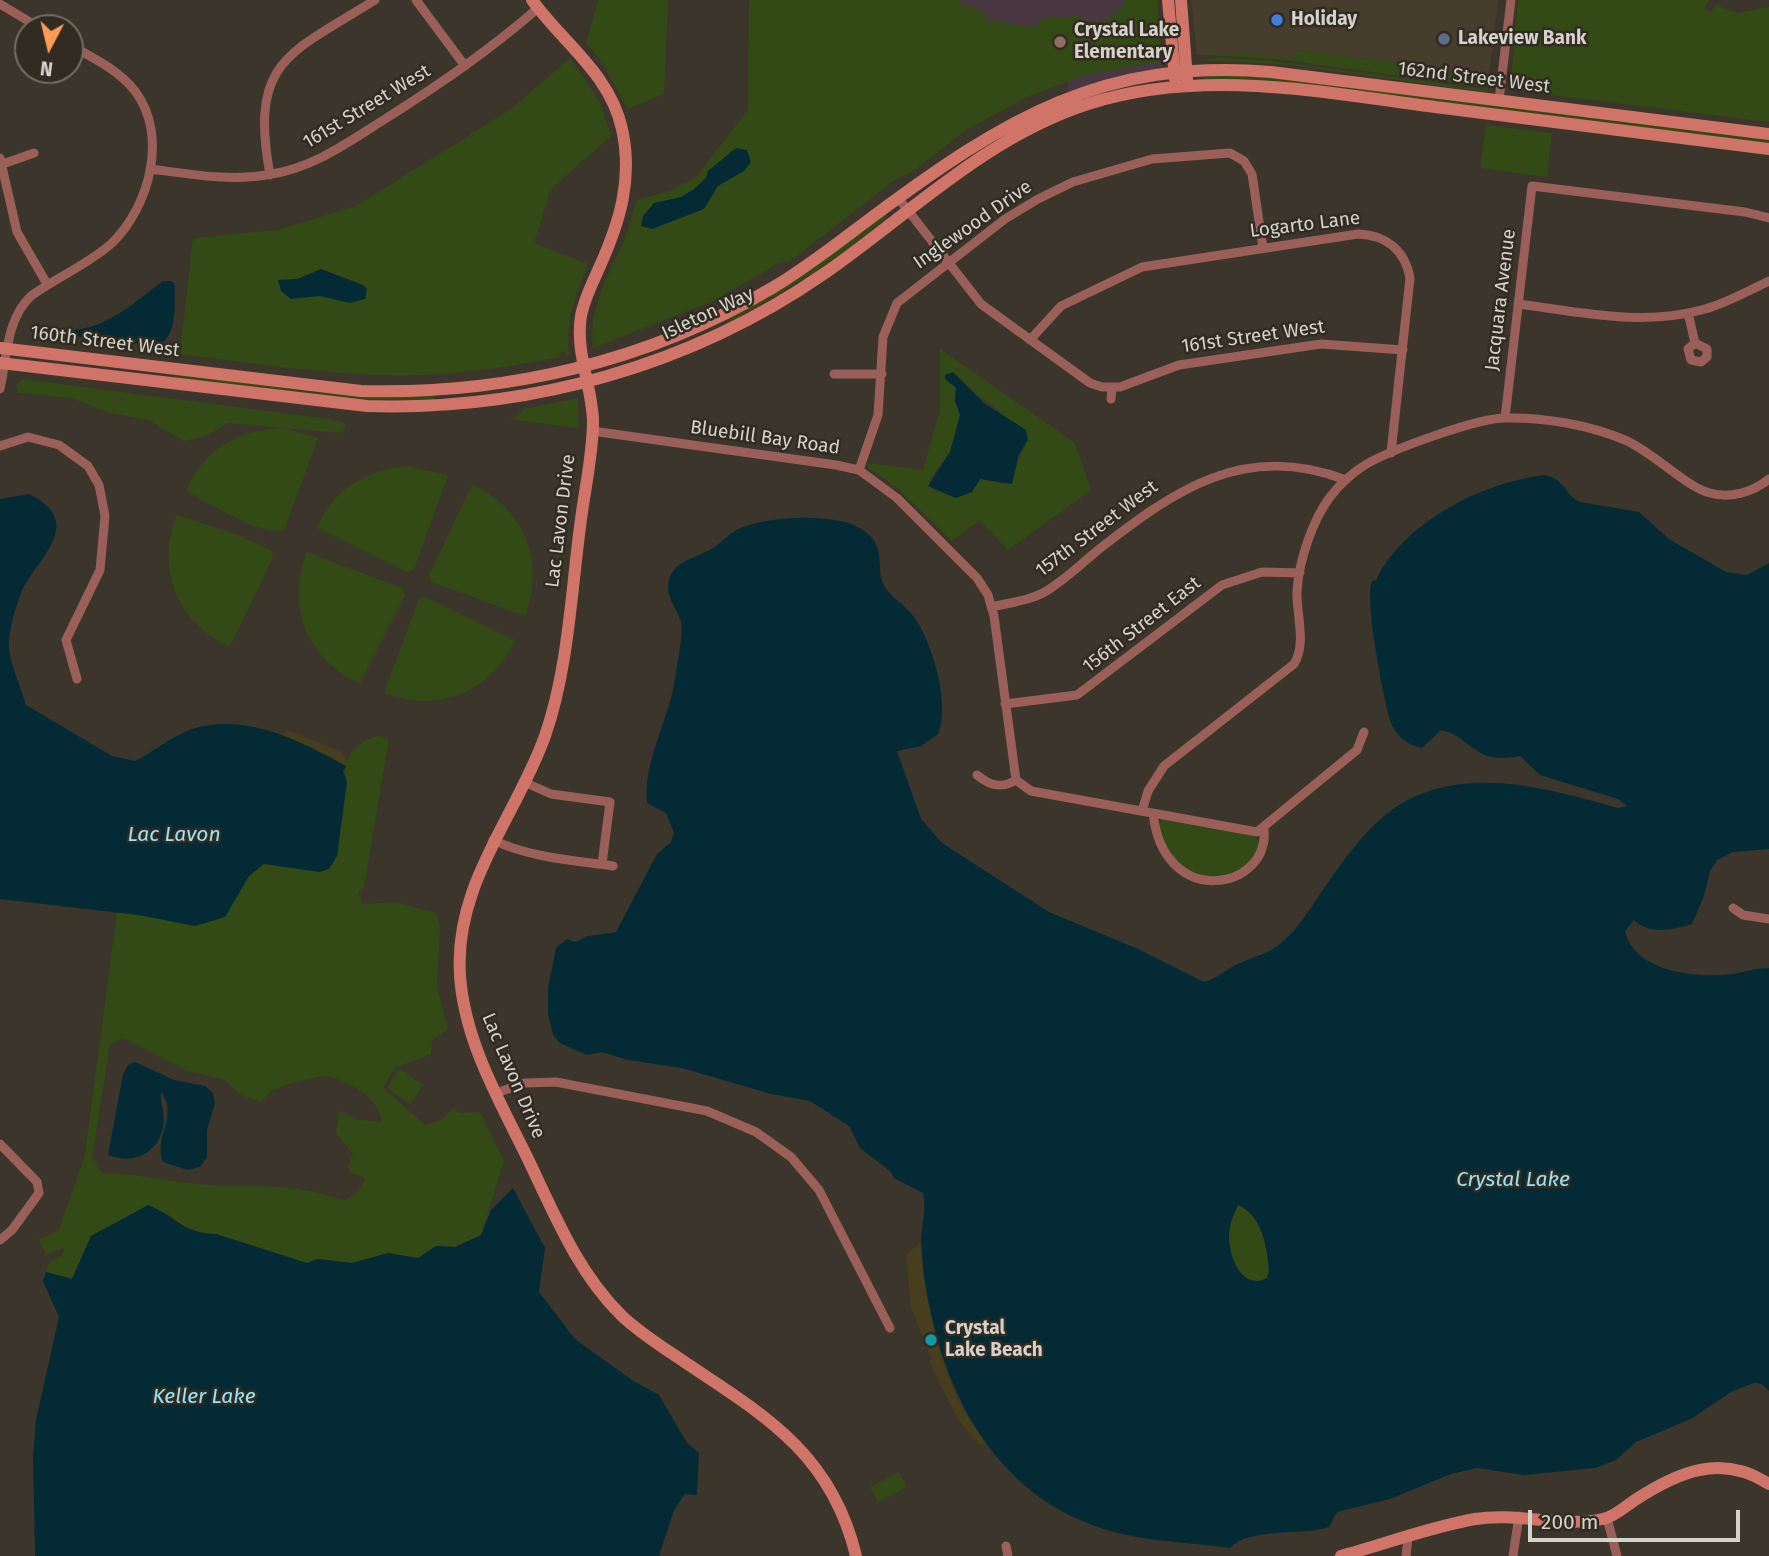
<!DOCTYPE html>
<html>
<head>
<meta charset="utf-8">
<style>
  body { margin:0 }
  #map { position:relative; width:1769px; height:1556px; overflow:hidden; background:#3c352b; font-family:"Fira Sans",sans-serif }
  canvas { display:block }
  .north { position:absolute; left:14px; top:14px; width:70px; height:70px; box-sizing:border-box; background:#312b21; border:2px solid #736d65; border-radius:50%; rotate:187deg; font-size:19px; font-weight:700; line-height:28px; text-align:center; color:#d5d1cb }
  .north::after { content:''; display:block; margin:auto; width:24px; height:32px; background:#fd9d55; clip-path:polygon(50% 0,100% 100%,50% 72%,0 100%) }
  .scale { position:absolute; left:1528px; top:1510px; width:212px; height:32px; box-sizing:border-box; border:4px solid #d5d1cb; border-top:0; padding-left:9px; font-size:21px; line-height:24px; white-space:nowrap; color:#d5d1cb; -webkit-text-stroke:5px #312b21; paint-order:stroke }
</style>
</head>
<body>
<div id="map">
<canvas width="1769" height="1556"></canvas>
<div class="north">N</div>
<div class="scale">200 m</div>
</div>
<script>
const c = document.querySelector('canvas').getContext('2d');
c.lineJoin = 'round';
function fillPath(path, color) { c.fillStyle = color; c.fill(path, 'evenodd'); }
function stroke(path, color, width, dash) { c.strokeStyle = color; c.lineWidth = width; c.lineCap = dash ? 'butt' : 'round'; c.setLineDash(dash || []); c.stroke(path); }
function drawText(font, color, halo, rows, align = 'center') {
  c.font = font + ' "Fira Sans",sans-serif'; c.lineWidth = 5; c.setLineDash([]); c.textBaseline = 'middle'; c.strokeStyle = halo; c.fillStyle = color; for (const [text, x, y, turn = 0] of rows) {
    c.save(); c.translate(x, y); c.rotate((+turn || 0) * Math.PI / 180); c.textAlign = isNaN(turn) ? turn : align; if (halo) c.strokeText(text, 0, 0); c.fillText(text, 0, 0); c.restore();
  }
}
fillPath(new Path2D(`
  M1191,0H1498L1489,74L1298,50L1296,58L1197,55Z`), '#473d2d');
fillPath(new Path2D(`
  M857,0H1157L1163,81L1122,88L1066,105L1071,57Z`), '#493842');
fillPath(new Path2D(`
  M598,0H668L664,94L628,109L599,58L586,43Z
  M749,0H959L962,5L974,7L979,12L986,11L985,20L1037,27L1039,17L1046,20L1050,16L1069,18L1075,13C1096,32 1113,20 1126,0H1157L1162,56L1159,62L1089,74L1029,96L966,130L912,172L896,179L789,262H781L713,301L593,348C588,308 608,278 623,242C629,229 632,214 637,200L670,191L696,177L748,110Z
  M1518,0H1709L1704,9L1711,13L1715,5L1737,13L1769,7V122L1510,90Z
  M1297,50L1489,74L1484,87L1284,60L1199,54H1259L1295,58Z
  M570,58L600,102L611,136L551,189L534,243L588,264C575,296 566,320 569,355L566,356L564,351L560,352L561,357C515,365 468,374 422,375C341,378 260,364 180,354L193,238L278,230L356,206L511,109Z
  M1221,58L1272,61L1490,90L1483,92L1289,65L1197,60Z
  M1249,74L1769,139V145L1203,80V75Z
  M1486,125L1552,133L1547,177L1480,168Z
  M885,214L888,218L817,271L731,322L729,317Z
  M940,349L1075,443L1091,490L1008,550L980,520L952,541L896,487L867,467L868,463L923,470L940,410ZM957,376L969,390L995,407L1026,445C1017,458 1016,475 1005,484L980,479L978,485L956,498L932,489L929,480L950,452L960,415L955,396L956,388L951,383Z
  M174,374L321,393L435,396V400H339L174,380Z
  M22,379L329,419L343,422L346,426L341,433L228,423L206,436L184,441L149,420L106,412L72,398L19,393L16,385Z
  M578,398L579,428L508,419L517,417L523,409Z
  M284,428L318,438L284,530C261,537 208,502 186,491C203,449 240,429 284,428Z
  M406,466L448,475L414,569L407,572L317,528C333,490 365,470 406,466Z
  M472,485C525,508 546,563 525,616L432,582L429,575Z
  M177,515L238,535L271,550L273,558L230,646C177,625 155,566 177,515Z
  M307,552L401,588L405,595L360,683C308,661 285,605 307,552Z
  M425,597L515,640C491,692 438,714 384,693L419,599Z
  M379,736L389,739L364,887L358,892L363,904L396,902L436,913L440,928L437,987L448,1029L432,1040L431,1054L395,1068L383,1088L425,1125L441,1120L452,1109L460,1113L480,1112L504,1161L481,1235L455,1247L436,1246L418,1259L388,1253L352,1263L318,1259L307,1263L216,1234C196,1233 183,1229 169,1214L91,1236L72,1279L46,1272L49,1262L62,1255L65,1247L46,1255L39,1239L59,1230L85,1155L117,912L225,917L249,876L264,864L320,872L347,782C340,760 357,739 379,736ZM123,1038L188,1071L223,1079L241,1095L262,1102C265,1098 269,1092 273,1090C280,1086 320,1075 326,1076C350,1081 380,1098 382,1122L360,1120L339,1111L336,1133L353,1154L348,1166L350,1173L362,1176L365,1181L358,1192L344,1201C289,1179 244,1190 188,1183C159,1180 132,1173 102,1173L92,1158L110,1044Z
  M1162,820L1253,836L1261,842C1258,848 1256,857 1251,861C1237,876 1202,882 1185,870C1169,860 1162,841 1159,824Z
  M400,1069L423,1085L410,1104L387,1088Z
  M1238,1205C1262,1215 1267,1246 1269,1271L1267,1278C1242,1291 1229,1257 1229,1237C1229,1226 1234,1215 1238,1205Z
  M899,1472L907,1487L878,1502L870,1487Z`), '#334a17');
fillPath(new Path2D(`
  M287,730L340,751L346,758V766L282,737Z
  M921,1242C926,1295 936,1353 959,1402C966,1416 977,1430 986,1443L979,1444C955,1421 944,1390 929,1362L931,1357L911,1307L906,1255Z`), '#463e1d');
fillPath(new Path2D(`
  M736,148L747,150L751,162L744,171L718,186L704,209L652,229L641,226L643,216L654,203L681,197L694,189L706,178L708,171Z
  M321,269L363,285L367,289L365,299L350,303L320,296L291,299L281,291L278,280L297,279Z
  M163,281H172L175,286C174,307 178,334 158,346L75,336L74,330C109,327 136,301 163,281Z
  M953,372L984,403L1026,430L1028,440L1019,454L1012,484L980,479L972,492L956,498L928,486L950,452L960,415L955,401L956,388L945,379V375Z
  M1545,475C1567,480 1563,494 1580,502L1639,512L1669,539L1726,572L1747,575L1769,563V849L1733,852L1717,860L1710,871L1704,896L1692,924C1673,930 1649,935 1634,920L1625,931C1633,969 1688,977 1721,975C1737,975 1752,968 1769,968V1391L1762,1384L1754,1383L1731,1392L1691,1419L1636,1442L1616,1460L1595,1468L1524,1475L1477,1468L1451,1474L1390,1499L1337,1512L1329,1527C1301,1536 1249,1527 1230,1548C1189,1542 1144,1542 1104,1529C995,1495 944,1394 926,1289C923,1274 922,1257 921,1241C921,1225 927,1209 923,1193L894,1178L890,1171L860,1148L849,1126L810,1101L771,1094L682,1068L628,1060L602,1052L587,1055L560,1043L553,1035L548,1014V988L556,948L567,939L575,942L588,936L616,932L657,854L671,842L674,833L666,813L647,803C643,762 667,724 674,684C676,672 684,631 681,622C677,607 663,595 670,577C676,560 699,557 713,548C722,542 729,534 738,529C766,516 831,513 858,527C891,545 873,568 885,587C892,598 906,606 914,617C932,641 951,706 938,734L921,746L897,751L921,819L942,843L1049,912L1138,949L1204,982C1216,979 1221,973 1232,967C1244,960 1258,957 1271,950C1293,938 1308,911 1323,890C1342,862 1367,826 1396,807C1464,763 1548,789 1618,808L1627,806L1618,799L1540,775L1520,756C1472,766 1472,736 1441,730L1422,748C1406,745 1393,733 1389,717C1383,692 1364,601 1372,581L1376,580C1404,522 1483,482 1545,475ZM1238,1205C1262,1215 1267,1246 1269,1271L1267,1278C1242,1291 1229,1257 1229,1237C1229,1226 1233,1215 1238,1205Z
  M29,494C89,523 34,561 21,593C16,607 8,632 9,647C10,665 21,687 26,705L112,756L135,761C153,752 172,736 192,729C245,712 301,741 346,766L343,771L347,782L337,856L329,869L320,872L264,864L249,876L225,917L195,926L138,915L0,899V499Z
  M135,1062L174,1080L205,1086L213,1093L215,1103L207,1130V1157L200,1167L188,1170L163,1162C153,1138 179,1115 161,1092C160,1101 164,1110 164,1120C162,1151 136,1166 108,1155L123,1074L128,1065Z
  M513,1188L545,1248L539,1292L575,1339L632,1380L659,1395L687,1443L699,1453L697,1495L685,1494L674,1510L659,1556H35L33,1457L36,1420L59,1317L43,1281L46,1272L72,1279L91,1236L148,1205C178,1217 181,1233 216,1234L307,1263L318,1259L352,1263L388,1253L418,1258L436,1246L455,1247L481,1235L491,1210Z`), '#042b35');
stroke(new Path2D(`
  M416,0L465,66
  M0,4L40,28
  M1499,100L1511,0
  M0,158L17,232L47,284
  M0,165L34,153
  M150,169C190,174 232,182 272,174C314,167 347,143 382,121C437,86 489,51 538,8
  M270,175C249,60 289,54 375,0
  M899,199L981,304L1090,383L1102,387H1120L1179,365L1321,344L1403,350
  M1518,304C1580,312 1644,327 1705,309C1727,303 1748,291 1769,281
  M1688,313L1695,343L1688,349L1691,360L1701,362L1707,357V349L1695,343
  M1030,340L1061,306L1142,267L1358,234C1386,235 1405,250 1410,278L1391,453
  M834,374H882
  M0,389C7,358 6,319 31,296C57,277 89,264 112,243C149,207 169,136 135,91C119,70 93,58 70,45
  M1111,399L1112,388
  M1505,418L1532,186L1745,212L1769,218
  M592,431L836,465L859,470L897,498L977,578L988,595L994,616L1016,780L1031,791L1257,832L1357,750L1364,732
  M0,446L28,437L59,445L88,466L99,485L105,516L100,570L66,640L77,679
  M859,470L878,415L883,337L897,303L1005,219L1038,199L1073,182L1152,159L1230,153L1244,161L1252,174L1263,248
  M991,607C1008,603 1028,601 1043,593C1063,582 1081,564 1098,550C1175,490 1244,441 1346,480
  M1005,704L1077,695L1222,585L1262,572L1300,573
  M977,775C990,786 1002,789 1016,780
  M524,782L551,794L610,802L602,864
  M1142,811L1148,791L1164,766L1294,664C1307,643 1296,614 1297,591C1299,561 1312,521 1330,497C1340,484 1352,473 1365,465C1390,450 1477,418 1505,418C1544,417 1589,425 1625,440C1653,452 1686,487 1710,493C1730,499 1753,492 1769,479
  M1153,813C1163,910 1270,891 1264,829
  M493,840C531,858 572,860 613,866
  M1733,908L1743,915L1769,919
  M496,1093L525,1083L556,1082L707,1111L756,1132L791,1157L819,1190L890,1328
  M0,1144L37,1182L39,1193L12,1230L0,1240
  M1607,1518L1617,1556
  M1006,1546L1008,1556
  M1406,1556L1408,1538
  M1513,1556L1519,1516`), '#9a5f58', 9);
stroke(new Path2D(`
  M532,0C563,43 610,74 622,129C633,179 620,221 600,266C593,282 584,299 581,316C575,352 592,386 593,421C593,455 584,492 580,527C571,595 568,670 545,736C516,817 454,884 460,975C464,1040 499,1100 527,1157C554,1213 577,1272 622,1316C641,1334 664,1348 686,1363C766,1416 832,1455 856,1556
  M1168,0L1175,79
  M1181,0L1187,79
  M0,348L361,391C504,395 648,362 772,288C808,267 841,240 875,215C1005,119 1102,58 1271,72L1769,134
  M0,363L367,406C529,411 691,366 825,273C911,213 986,137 1088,104C1204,67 1325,93 1443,108C1552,122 1660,135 1769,149
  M1341,1556C1385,1544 1430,1527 1475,1519C1518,1512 1561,1528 1603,1519C1614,1517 1626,1506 1635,1500C1678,1472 1721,1453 1769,1484`), '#d07469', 12);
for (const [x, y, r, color] of [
  [1277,20,7,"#3f7fe0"],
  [1444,39,7,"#5c6f8a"],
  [1060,42,7,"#8d6e63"],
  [931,1340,7,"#0f9aa8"]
]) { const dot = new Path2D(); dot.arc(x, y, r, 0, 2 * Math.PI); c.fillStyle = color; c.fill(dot); stroke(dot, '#312b21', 2.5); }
drawText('bold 19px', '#d5d1cb', '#312b21', [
  ["Holiday",1291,20],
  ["Crystal Lake",1074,31],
  ["Elementary",1074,53],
  ["Lakeview Bank",1458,39],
  ["Crystal",945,1329],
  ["Lake Beach",945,1351]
], 'left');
drawText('19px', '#d5d1cb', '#312b21', [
  ["162nd Street West",1474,78,7],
  ["161st Street West",367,107,-31],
  ["Inglewood Drive",973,225,-35],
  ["Logarto Lane",1305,225,-7],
  ["Jacquara Avenue",1501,300,-83],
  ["Isleton Way",708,314,-25],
  ["161st Street West",1253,337,-8],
  ["160th Street West",105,342,7],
  ["Bluebill Bay Road",765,438,8],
  ["Lac Lavon Drive",561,521,-83],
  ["157th Street West",1097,529,-37],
  ["156th Street East",1142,625,-38],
  ["Lac Lavon Drive",513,1076,67]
]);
drawText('italic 21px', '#94e5fd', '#312b21', [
  ["Lac Lavon",174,835],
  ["Crystal Lake",1513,1180],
  ["Keller Lake",204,1397]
]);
</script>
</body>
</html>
